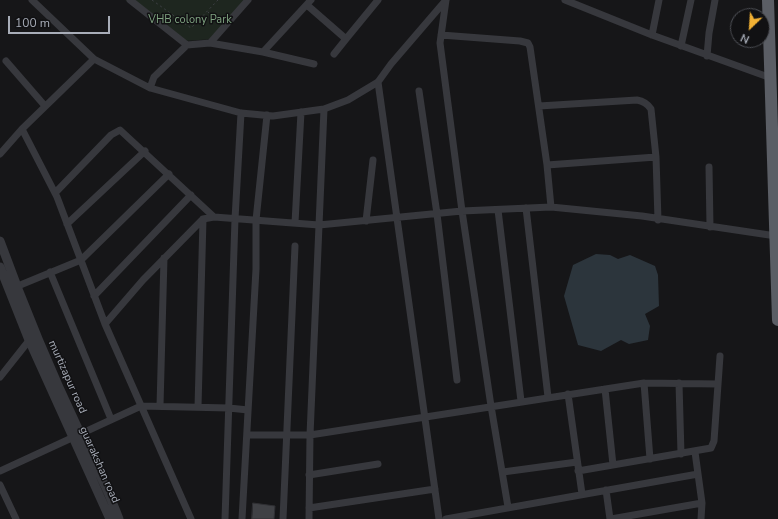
<!DOCTYPE html>
<html>
<head>
<meta charset="utf-8">
<style>
  body { margin:0 }
  #map { position:relative; width:778px; height:519px; overflow:hidden; background:#161618; font-family:"Nunito Sans",sans-serif }
  canvas { display:block }
  .north { position:absolute; left:730px; top:8px; width:40px; height:40px; box-sizing:border-box; background:#111113; border:1px solid #4d4f55; border-radius:50%; rotate:205deg; font-size:11px; font-weight:700; line-height:16px; text-align:center; color:#a8adb8 }
  .north::after { content:''; display:block; margin:auto; width:14px; height:18px; background:#f2b134; clip-path:polygon(50% 0,100% 100%,50% 72%,0 100%) }
  .scale { position:absolute; left:8px; top:16px; width:102px; height:18px; box-sizing:border-box; border:2px solid #a8adb8; border-top:0; padding-left:5px; font-size:12px; line-height:14px; white-space:nowrap; color:#a8adb8; -webkit-text-stroke:3px #111113; paint-order:stroke }
</style>
</head>
<body>
<div id="map">
<canvas width="778" height="519"></canvas>
<div class="north">N</div>
<div class="scale">100 m</div>
</div>
<script>
const c = document.querySelector('canvas').getContext('2d');
c.lineJoin = 'round';
function fillPath(path, color) { c.fillStyle = color; c.fill(path, 'evenodd'); }
function stroke(path, color, width, dash) { c.strokeStyle = color; c.lineWidth = width; c.lineCap = dash ? 'butt' : 'round'; c.setLineDash(dash || []); c.stroke(path); }
function drawText(font, color, halo, rows, align = 'center') {
  c.font = font + ' "Nunito Sans",sans-serif'; c.lineWidth = 3; c.setLineDash([]); c.textBaseline = 'middle'; c.strokeStyle = halo; c.fillStyle = color; for (const [text, x, y, turn = 0] of rows) {
    c.save(); c.translate(x, y); c.rotate((+turn || 0) * Math.PI / 180); c.textAlign = isNaN(turn) ? turn : align; if (halo) c.strokeText(text, 0, 0); c.fillText(text, 0, 0); c.restore();
  }
}
fillPath(new Path2D(`
  M125,0H246L215,39L183,41Z`), '#1e261f');
fillPath(new Path2D(`
  M596,254L610,255L618,259L630,255L655,266L658,275L659,306L645,314L650,326L648,340L629,344L621,340L601,351L578,345L564,296L573,265Z`), '#2c353c');
const building = new Path2D(`
  M253,503L275,506L274,519H252Z`);
fillPath(building, '#404145');
stroke(building, '#303034', 1);
stroke(new Path2D(`
  M152,0L191,28L218,0
  M208,12L218,22`), '#3d3f44', 1, [2, 3]);
stroke(new Path2D(`
  M32,0L94,59L150,88L241,113L273,116L324,109L348,100L378,82L391,64L446,0
  M130,0L187,45
  M446,0L440,43L462,211L491,406L508,507
  M565,0L652,35L771,78
  M307,5L346,39L378,0
  M441,35L520,41L528,43L530,47L547,165L551,207
  M652,35L659,0
  M210,43L263,52L314,64
  M681,46L691,0
  M263,52L311,0
  M334,54L346,39
  M707,56L709,33L715,0
  M6,61L45,106
  M378,82L439,519
  M150,88L154,77L187,45L210,43L248,0
  M419,91L437,214L457,380
  M539,106L637,100C643,101 647,103 651,109L656,157L658,220
  M22,129L57,197L105,324L191,519
  M0,154L22,129L94,59
  M547,165L656,157
  M709,167L710,227
  M55,193L111,135L120,130L214,217
  M526,208L548,397
  M498,210L521,401
  M366,221L373,160
  M295,223L301,112
  M67,224L145,151
  M50,272L111,419
  M13,288L81,260L169,174
  M94,296L191,195
  M105,324L143,280L203,219L214,217L319,225L462,211L551,207L642,216L776,236
  M0,377L31,338
  M644,383L650,459
  M679,383L681,454
  M605,389L613,465
  M568,394L582,494
  M160,406L164,258
  M198,407L203,219
  M247,435H310L644,383L718,384
  M695,452L702,503L701,519
  M0,471L141,406L229,408L248,410
  M578,471L711,448L714,441L720,356
  M503,472L577,462
  M309,475L378,464
  M0,485L16,519
  M606,490L610,519
  M309,508L435,489
  M225,519L235,219L241,113
  M242,519L256,269V220L267,115
  M283,519L295,246
  M309,519L310,435L324,109
  M446,519L698,474
  M611,519L702,503`), '#37383d', 7);
stroke(new Path2D(`
  M0,241C24,307 50,370 80,433C93,462 108,489 119,519
  M0,267L29,340L110,519`), '#37383d', 9);
stroke(new Path2D(`
  M768,0L778,320`), '#5b5e65', 12);
drawText('11px', '#7fa381', '#111113', [
  ["VHB colony Park",190,20]
]);
drawText('11px', '#a8adb8', '#111113', [
  ["murtizapur road",67,377,66],
  ["guarakshan road",99,465,66]
]);
</script>
</body>
</html>
